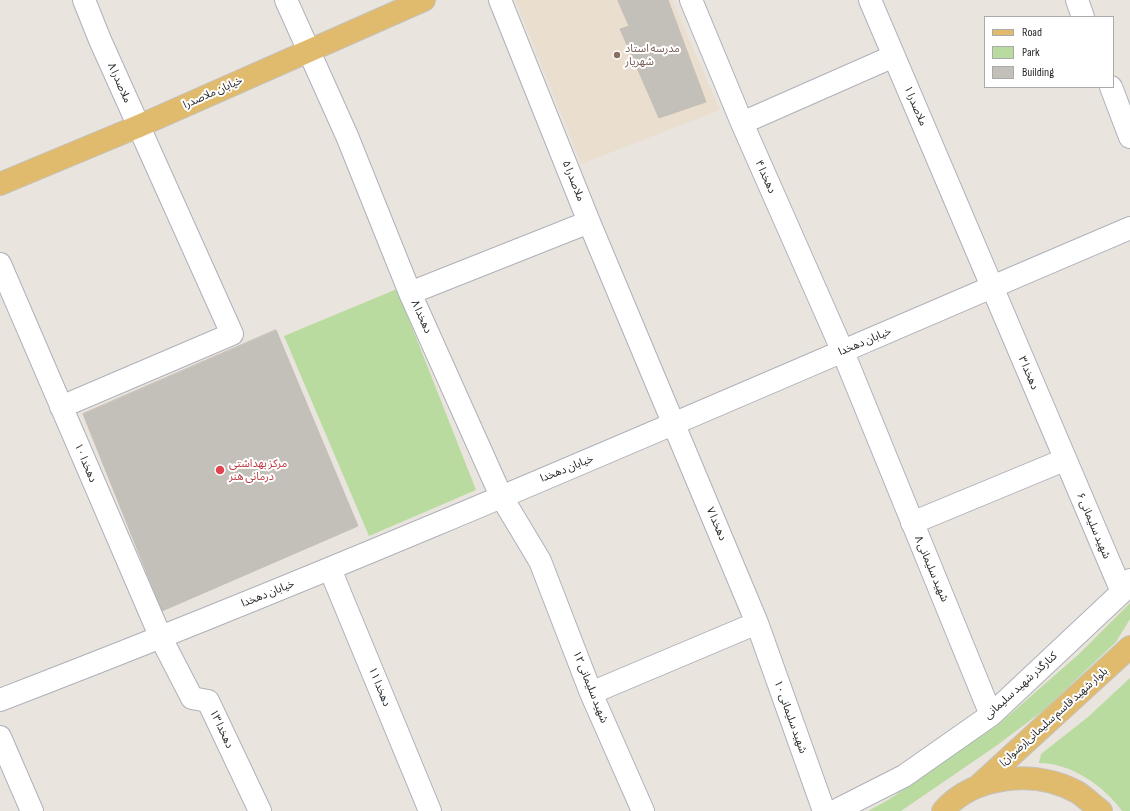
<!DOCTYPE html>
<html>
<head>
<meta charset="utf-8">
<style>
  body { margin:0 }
  #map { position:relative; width:1130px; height:811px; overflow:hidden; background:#eae4de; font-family:"Sofia Sans Condensed",sans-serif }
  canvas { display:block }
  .legend { position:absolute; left:984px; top:16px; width:130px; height:72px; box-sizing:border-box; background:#fff; border:1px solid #aaa; margin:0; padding:5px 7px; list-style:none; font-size:12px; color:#2a2a2a }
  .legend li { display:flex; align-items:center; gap:8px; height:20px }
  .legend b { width:20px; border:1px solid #aaa }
</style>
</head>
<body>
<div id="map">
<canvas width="1130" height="811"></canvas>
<ul class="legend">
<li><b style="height:5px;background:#e0bb6d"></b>Road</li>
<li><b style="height:11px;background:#b9dba0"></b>Park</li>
<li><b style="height:11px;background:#c3bfb9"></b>Building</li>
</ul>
</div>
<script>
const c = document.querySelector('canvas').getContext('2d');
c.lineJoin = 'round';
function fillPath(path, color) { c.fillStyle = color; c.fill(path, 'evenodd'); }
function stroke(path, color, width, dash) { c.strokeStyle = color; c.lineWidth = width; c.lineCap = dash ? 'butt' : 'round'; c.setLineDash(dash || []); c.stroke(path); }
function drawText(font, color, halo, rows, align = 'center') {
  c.font = font + ' "Sofia Sans Condensed","Noto Sans Arabic",sans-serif'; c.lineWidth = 4; c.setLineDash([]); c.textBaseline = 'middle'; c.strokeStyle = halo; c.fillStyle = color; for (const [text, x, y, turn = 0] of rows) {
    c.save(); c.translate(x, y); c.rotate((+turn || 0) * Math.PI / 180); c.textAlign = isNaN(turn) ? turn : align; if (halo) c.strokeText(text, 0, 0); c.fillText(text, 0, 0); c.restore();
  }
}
fillPath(new Path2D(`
  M515,0H672L720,110L581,164Z`), '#eadfcf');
fillPath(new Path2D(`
  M397,289L476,490L369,536L284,336Z
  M1130,603V619L1116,642L1044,710L996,746L901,811H868L888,800L999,724L1079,654Z
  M1130,678V811H1122C1104,786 1071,763 1039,763L1041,754L1088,717Z`), '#b9dba0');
const building = new Path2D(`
  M621,0H668L706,102L659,118L620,29L629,26L618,1Z
  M276,330L358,526L162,611L83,414Z`);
fillPath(building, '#c3bfb9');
stroke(building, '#c6bfb8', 1);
const minor = new Path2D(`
  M286,0L347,136L410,293L501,496L540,561L591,693L643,811
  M500,0L589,222L757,623L824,811
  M691,0L742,123L843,352L991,715
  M870,0L1122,592
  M1077,0L1083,17
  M1111,87L1130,137
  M742,123L894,56
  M0,264L161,638L192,698L208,701L260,811
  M410,293L589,222
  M61,407L232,334L100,40L84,0
  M912,523L1064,460
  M330,569L430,811
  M591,693L757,623
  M0,700C381,554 754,388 1130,228
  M0,737L32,811
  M835,811L904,776L991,715L1122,592L1130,580`);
const major = new Path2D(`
  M0,184L139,126L424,0
  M977,787L1130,647
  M943,811C974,775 1036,769 1077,792C1085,797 1093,805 1101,811`);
stroke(minor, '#aeb1b9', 24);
stroke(major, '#c3c3c3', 24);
stroke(minor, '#fff', 22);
stroke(major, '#e0bb6d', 22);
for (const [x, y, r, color] of [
  [617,55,4,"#8d6e63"],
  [220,470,5,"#e0444e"]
]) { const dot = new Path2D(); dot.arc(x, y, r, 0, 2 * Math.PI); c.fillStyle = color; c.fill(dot); stroke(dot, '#fff', 1.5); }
drawText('11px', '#785e54', '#fff', [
  ["مدرسه استاد",625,49],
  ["شهریار",625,62]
], 'left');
drawText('11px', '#2a2a2a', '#fff', [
  ["ملاصدرا ۸",119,83,66],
  ["خیابان ملاصدرا",213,93,-24],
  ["ملاصدرا ۱",915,106,67],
  ["دهخدا ۴",765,177,66],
  ["ملاصدرا ۵",573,181,68],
  ["دهخدا ۸",421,317,66],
  ["خیابان دهخدا",865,342,-23],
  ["دهخدا ۳",1028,373,67],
  ["دهخدا ۱۰",85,463,67],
  ["خیابان دهخدا",567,469,-22],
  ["دهخدا ۷",716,524,67],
  ["شهید سلیمانی ۶",1093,526,67],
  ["شهید سلیمانی ۸",931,569,67],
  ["خیابان دهخدا",268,594,-22],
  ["کنارگذر شهید سلیمانی",1021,686,-42],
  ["دهخدا ۱۱",379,687,68],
  ["شهید سلیمانی ۱۲",590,687,68],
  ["شهید سلیمانی ۱۰",790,717,70],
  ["بلوار شهید قاسم سلیمانی(رضوان)",1054,717,-42],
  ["دهخدا ۱۳",221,729,65]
]);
drawText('11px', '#be3a42', '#fff', [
  ["مرکز بهداشتی",229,464],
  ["درمانی هنر",229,477]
], 'left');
</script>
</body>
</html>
